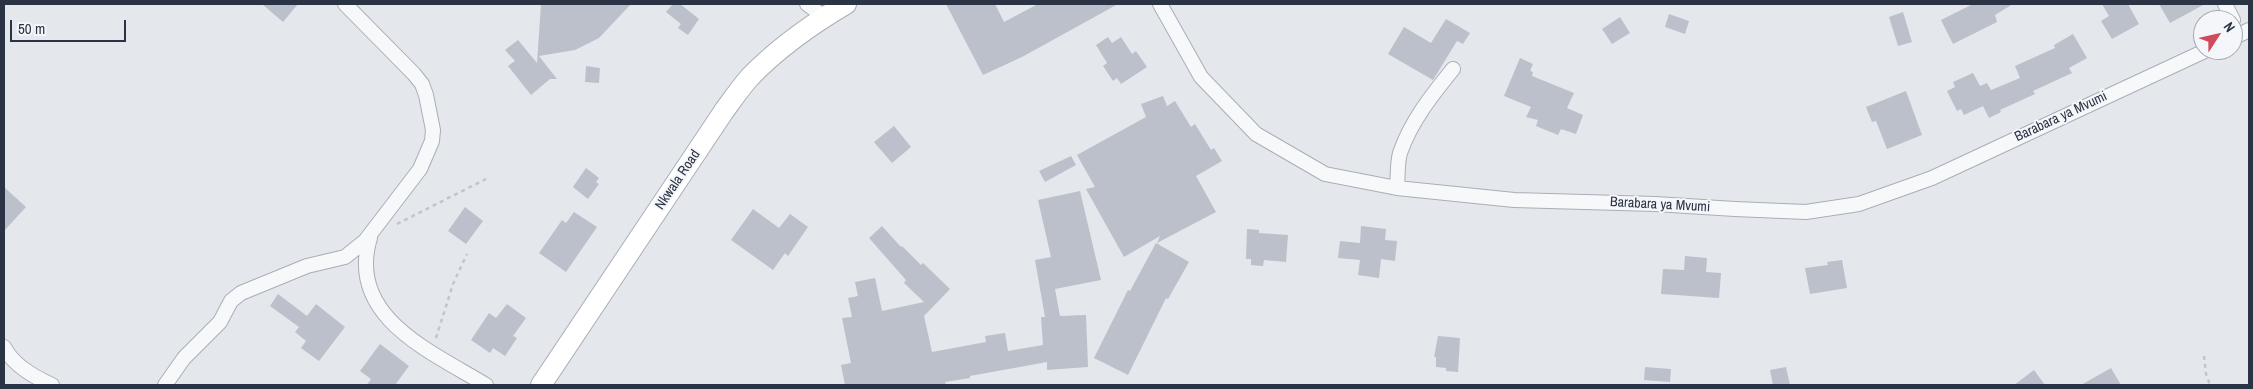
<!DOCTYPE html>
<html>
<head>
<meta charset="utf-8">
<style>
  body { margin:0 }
  #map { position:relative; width:2253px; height:389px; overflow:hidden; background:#e4e7ec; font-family:"Archivo Narrow",sans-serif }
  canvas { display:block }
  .frame { position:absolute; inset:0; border:5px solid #2b3445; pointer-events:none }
  .north { position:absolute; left:2193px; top:10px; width:50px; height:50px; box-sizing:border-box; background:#f4f6f9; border:1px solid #a4a8b1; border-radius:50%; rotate:55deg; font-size:14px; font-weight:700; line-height:20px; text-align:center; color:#2b3445 }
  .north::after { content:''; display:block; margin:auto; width:18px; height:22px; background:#d1495b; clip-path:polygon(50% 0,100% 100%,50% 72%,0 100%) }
  .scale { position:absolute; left:10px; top:20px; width:116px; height:22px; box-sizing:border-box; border:2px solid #2b3445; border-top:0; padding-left:6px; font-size:15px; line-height:18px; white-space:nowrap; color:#2b3445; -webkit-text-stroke:4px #f4f6f9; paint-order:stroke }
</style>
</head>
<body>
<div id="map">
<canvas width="2253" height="389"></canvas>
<div class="frame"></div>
<div class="north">N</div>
<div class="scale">50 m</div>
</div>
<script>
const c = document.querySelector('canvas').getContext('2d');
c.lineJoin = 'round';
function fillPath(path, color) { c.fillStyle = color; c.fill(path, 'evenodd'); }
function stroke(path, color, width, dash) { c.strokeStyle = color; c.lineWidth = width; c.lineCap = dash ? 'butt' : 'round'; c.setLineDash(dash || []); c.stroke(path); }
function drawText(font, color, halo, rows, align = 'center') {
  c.font = font + ' "Archivo Narrow",sans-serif'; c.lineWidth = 4; c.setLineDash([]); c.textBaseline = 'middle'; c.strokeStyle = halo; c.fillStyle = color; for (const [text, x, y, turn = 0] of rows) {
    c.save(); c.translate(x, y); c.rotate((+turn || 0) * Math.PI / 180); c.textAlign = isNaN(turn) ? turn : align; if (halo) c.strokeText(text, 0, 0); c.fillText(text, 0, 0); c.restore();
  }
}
fillPath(new Path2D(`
  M262,4H298L283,22Z
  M541,4H631L599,38L575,50L539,56L557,79H550L531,95L508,66L515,61L505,50L518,40L537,63Z
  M673,4H680L699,19L688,35L678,28L681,24L666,12Z
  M946,4H995L1004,22L1038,4H1118L1022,57L983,75Z
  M1973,4H2013L1995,15L1997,22L1953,44L1941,20Z
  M2102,4H2128L2139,24L2112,39L2101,21L2109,16Z
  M2159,4H2205L2170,23Z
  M1903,12L1912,42L1898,46L1889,17Z
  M1669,14L1689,21L1685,34L1665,27Z
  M1620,17L1630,33L1612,44L1602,29Z
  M1446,19L1470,33L1463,44L1457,41L1433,80L1388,54L1404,27L1431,43Z
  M2073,34L2087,58L2069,68L2072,73L2033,91L2035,94L2000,110L2001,112L1989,118L1983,106L1964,115L1961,109L1957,111L1947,91L1955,87L1953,82L1973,73L1980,86L1987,83L1991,90L2020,78L2015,66L2055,48L2054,45Z
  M1108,37L1112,43L1121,37L1132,54L1136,51L1147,67L1121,84L1117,78L1113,81L1103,66L1107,63L1096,45Z
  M1520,58L1533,64L1530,71L1533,72L1532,76L1574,93L1567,108L1583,115L1576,134L1561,129L1558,135L1536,126L1538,120L1526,117L1531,107L1504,96Z
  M586,66L600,68L599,83L585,82Z
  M1906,91L1922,135L1887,149L1876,121L1872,122L1866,107Z
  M1163,96L1167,106L1175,101L1191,127L1195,124L1211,150L1214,148L1222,161L1196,176L1216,212L1157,243L1160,236L1124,257L1086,189L1095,187L1077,155L1146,117L1141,104Z
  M894,126L911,147L892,163L874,142Z
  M1071,156L1076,165L1045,182L1039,171Z
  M586,168L599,178L596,182L599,184L588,199L573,187Z
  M4,187L26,207L4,231Z
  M1080,191L1101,280L1055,289L1060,316L1086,315L1088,367L1047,370V362L970,376V378L945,382L946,385H845L841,365L851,363L842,318L852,317L848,298L858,296L855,282L875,278L882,311L924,302L904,283L906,280L869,238L882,226L901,247L902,246L921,265L923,263L950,289L924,316L932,352L986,342L985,336L1005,333L1008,351L1043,345L1041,317H1045L1035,260L1051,257L1038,200Z
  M465,207L483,221L466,244L448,231Z
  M753,209L779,228L790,214L808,227L788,256L785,253L773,270L731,240Z
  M574,212L597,227L566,272L539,253L562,220L566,223Z
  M1361,226L1386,229L1385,240L1397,241L1395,261L1381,259L1379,278L1358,275L1360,260L1338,258L1340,241L1360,243Z
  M1247,229L1259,230V233L1288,235L1286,262L1264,260L1263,266L1251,265V259H1246Z
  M1156,243L1189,262L1168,299L1166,298L1128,375L1094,358L1128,290L1130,291Z
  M1685,256L1707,258L1706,272L1721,273L1719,298L1661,294L1663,269L1684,270Z
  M1842,260L1847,288L1810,294L1805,268L1828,265L1827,262Z
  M278,294L307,316L316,304L345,327L319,361L301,348L306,341L295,332L299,327L270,306Z
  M507,304L526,318L513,336L517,338L505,356L493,348L490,353L471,340L489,313L496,318Z
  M1438,336L1460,338L1458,372L1446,371V368L1436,367V357H1434Z
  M380,344L409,366L395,385H367L371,379L360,371Z
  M1645,367L1671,369L1670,382L1644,380Z
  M1786,367L1790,385H1773L1770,370Z
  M2111,368L2121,385H2081Z
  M2034,370L2045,385H2014Z`), '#bbc0ca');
const street = new Path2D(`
  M807,4L824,17
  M1160,4L1201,77L1256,134L1325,174L1397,188L1514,200L1655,204L1735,209L1806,212L1859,204L1932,178L2207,50
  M2225,4L2233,20
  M2233,38L2249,30
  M1397,188C1398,177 1397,164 1400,153C1411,121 1432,95 1453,69
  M370,238C346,317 432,352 486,385
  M4,347C13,365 34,377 52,385
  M165,385L184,358L220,322L231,301L241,293L307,266L345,257L365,241L420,169L432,141L433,130L426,95L422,84L414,74L345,4`);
const secondary = new Path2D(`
  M541,385L724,111C732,100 741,87 750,77C778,48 812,24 846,4`);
stroke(street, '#a9aeb7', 16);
stroke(secondary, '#a9aeb7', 22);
stroke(new Path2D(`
  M397,224L486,179
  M436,338L453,284L467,254
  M2204,356L2206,374L2210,385`), '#c2c5cb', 2.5, [4, 4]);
stroke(street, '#f7f8fa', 14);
stroke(secondary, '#fff', 20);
drawText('14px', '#2b3445', '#f4f6f9', [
  ["Barabara ya Mvumi",2061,117,-25],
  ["Nkwala Road",678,180,-56],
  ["Barabara ya Mvumi",1660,205,3]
]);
</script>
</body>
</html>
